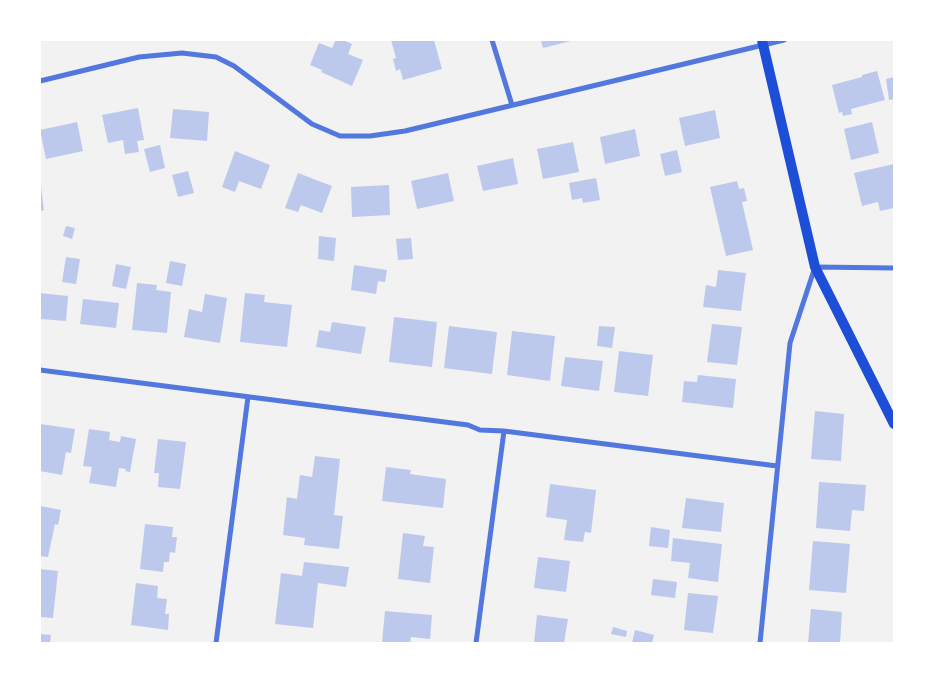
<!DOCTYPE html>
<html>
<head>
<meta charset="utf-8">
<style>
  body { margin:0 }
  #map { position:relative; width:934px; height:683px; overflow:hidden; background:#f2f2f2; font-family:"Fira Sans Condensed",sans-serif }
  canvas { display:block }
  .frame { position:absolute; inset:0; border:41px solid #fff; pointer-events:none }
</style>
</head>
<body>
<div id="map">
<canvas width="934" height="683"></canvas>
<div class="frame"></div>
</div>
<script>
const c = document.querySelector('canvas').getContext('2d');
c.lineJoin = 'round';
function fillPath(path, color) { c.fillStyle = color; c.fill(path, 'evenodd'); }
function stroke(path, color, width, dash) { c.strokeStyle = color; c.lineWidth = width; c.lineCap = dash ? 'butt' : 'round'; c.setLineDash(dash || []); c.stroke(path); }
fillPath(new Path2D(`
  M336,40H343L352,44L348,54L363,60L352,86L321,72L322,70L310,65L319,43L332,48Z
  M391,40H434L442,69L403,80L400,69L396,71L393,59L396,58Z
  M541,40H571V41L543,48Z
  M877,71L885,100L851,109L852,114L843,116L842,112L839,113L832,85L862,77V75Z
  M894,77V99L889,100L886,79Z
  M138,108L144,140L137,141L139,152L125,154L123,140L108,143L102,115Z
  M173,109L209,112L207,141L170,138Z
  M715,110L720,138L685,146L679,118Z
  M77,122L83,151L46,159L40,130Z
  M872,122L879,153L851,160L844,129Z
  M635,129L640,156L605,164L600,137Z
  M573,142L579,172L543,179L537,149Z
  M160,145L165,168L150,172L144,149Z
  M677,150L682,172L665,176L660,154Z
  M235,151L270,165L261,189L239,181L235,192L222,187Z
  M513,158L518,184L483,191L477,166Z
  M894,164V208L880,211L878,202L862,206L854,173Z
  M188,171L194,193L178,197L172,175Z
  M298,173L332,186L322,213L301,205L298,212L285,208Z
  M448,173L454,201L417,209L411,181Z
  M596,178L600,200L583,203L582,198L572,200L569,183Z
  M737,181L739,189L744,188L747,201L742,202L753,250L726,256L710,187Z
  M389,185L390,215L352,217L351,187Z
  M40,187H41L44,210L40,211Z
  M66,226L75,228L72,239L63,236Z
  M319,236L336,238L334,261L318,259Z
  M411,238L413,259L398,260L396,239Z
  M66,257L80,259L76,284L62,282Z
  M170,261L186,264L182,286L166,283Z
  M116,264L131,267L126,289L112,286Z
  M354,265L387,270L385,282L378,281L376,294L351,290Z
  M718,270L746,273L741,311L703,307L706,285L716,287Z
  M137,283L157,285L156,290L171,292L167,333L132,330Z
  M40,293L68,296L66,321L40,319Z
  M245,293L265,295L264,302L292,305L287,347L240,342Z
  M205,294L227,298L220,343L184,337L189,309L202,312Z
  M83,299L119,303L116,328L80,324Z
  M394,317L437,322L432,367L389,362Z
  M332,322L366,327L361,354L316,347L319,330L330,332Z
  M712,324L742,327L737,365L707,362Z
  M449,326L497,332L492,374L444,368Z
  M599,326L615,327L612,348L597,346Z
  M512,331L555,336L550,381L507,375Z
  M619,351L653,355L648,396L614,392Z
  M565,357L603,361L599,391L561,386Z
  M698,375L736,379L733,408L682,402L684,381L697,382Z
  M815,411L844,414L841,461L811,459Z
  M40,424L75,429L71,453L66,452L62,475L40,471Z
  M89,429L110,432L109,440L120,442L121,436L136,439L130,472L125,471L126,469L119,468L116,487L89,483L92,467L83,466Z
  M158,439L186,442L180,489L158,487L159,473H154Z
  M315,456L340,459L334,515L343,516L339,549L304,545L305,538L283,535L287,497L297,499L300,475L312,477Z
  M386,467L411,470L410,474L446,479L443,508L382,501Z
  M819,482L866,485L864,511L852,510L850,531L816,528Z
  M550,484L596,490L591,533L585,532L583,542L564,540L567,520L546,517Z
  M686,498L724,503L721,532L682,528Z
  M40,506L61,510L58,525L55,524L48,557L40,556Z
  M145,524L173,527L172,537H177L175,553L170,552L169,562H164L163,572L140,569Z
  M651,527L670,530L668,548L649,546Z
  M403,533L425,536L423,546L434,547L430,583L398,579Z
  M673,538L722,544L718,582L688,578L690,563L671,561Z
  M813,541L850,544L846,593L809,590Z
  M538,557L570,561L566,592L534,588Z
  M304,562L349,567L346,587L318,583L313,628L275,624L281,573L302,576Z
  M40,569L58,571L53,618L40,617Z
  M653,579L677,582L675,598L651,595Z
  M136,583L158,586L157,598L167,599L165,614H169L168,630L131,625Z
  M688,593L718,596L713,633L684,630Z
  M811,609L842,612L840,643H808Z
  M385,611L432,615L430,639L411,637L410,643H382Z
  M537,615L568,619L564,643H534Z
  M613,627L627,631L626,637L611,634Z
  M635,630L654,635L652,643H632Z
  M40,634L51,635L50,643H40Z`), '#bdc9ec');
stroke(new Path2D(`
  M492,40L512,105
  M40,81L139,57L182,53L216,57L234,66L312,124L340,136H370L405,131L784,40
  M40,370L468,425L480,430L504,431L777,466
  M216,643L248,397
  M476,643L504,431
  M760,643L790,343L815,267L894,268`), '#5277de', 5);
stroke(new Path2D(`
  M762,40L815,267L894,424`), '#1d4ed8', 10);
</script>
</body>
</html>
